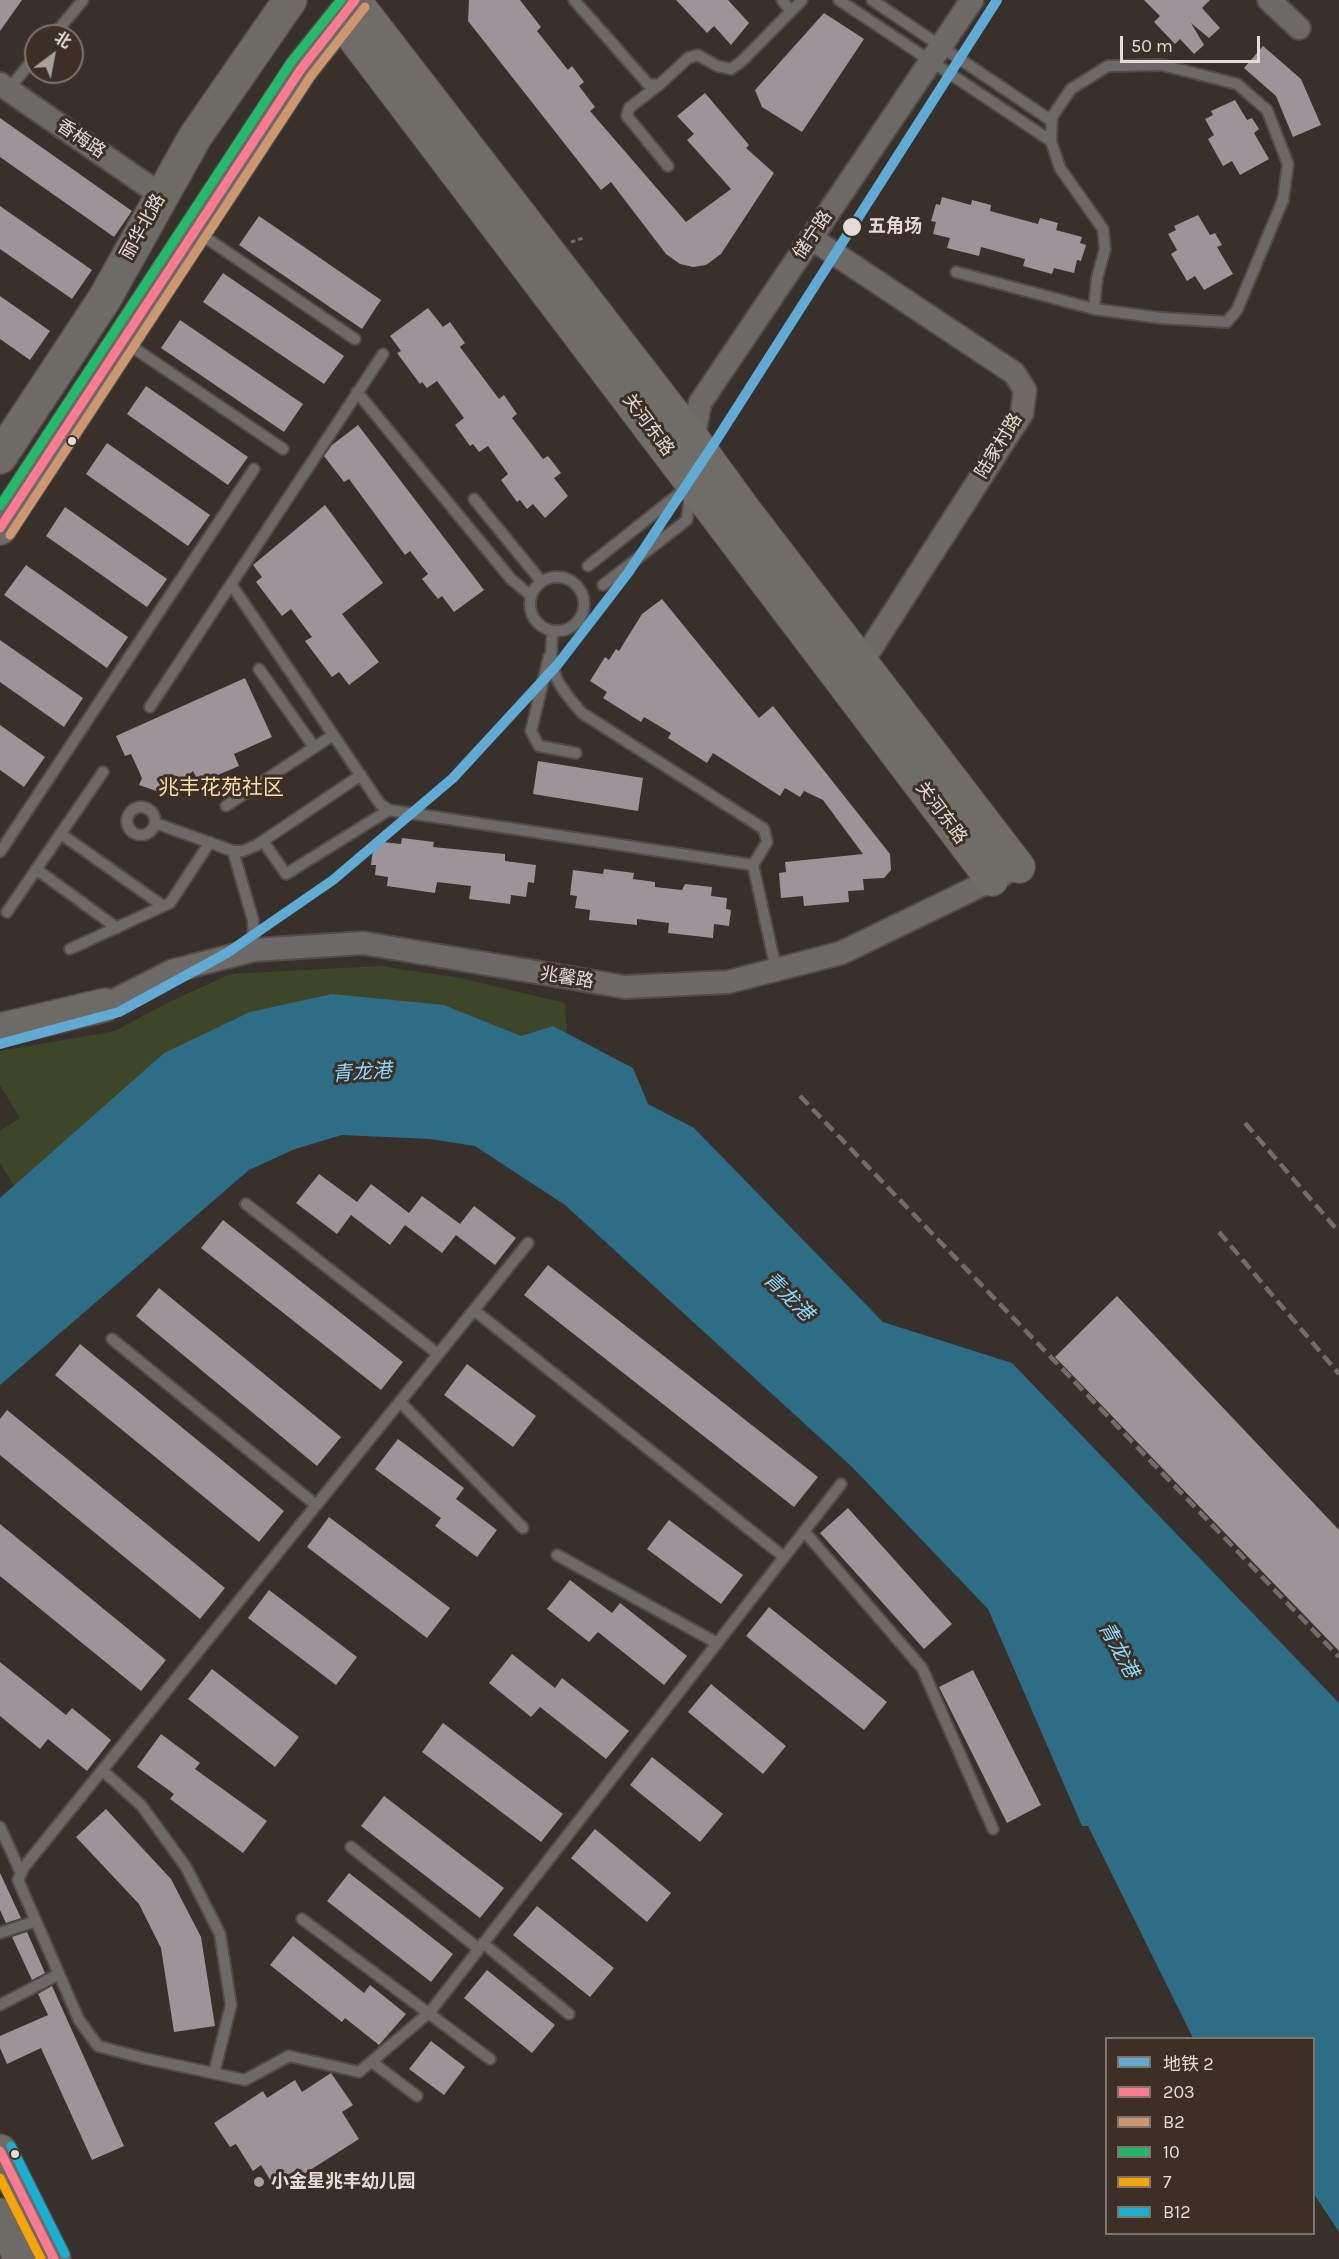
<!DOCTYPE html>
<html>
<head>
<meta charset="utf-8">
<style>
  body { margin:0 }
  #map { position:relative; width:1339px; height:2259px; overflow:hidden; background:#37302b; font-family:Karla,"Noto Sans SC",sans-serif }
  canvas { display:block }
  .legend { position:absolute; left:1105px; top:2037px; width:210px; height:198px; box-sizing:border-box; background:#3c2f26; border:2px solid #7f746c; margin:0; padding:8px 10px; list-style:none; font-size:18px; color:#e4dbd6 }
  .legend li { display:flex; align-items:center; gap:12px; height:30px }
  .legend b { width:30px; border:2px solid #7f746c }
  .north { position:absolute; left:24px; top:24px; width:60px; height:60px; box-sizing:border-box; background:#3c2f26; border:2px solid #7f746c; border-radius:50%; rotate:32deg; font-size:16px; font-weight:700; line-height:24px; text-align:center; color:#e4dbd6 }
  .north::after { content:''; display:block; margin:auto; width:21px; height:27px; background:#a79f9a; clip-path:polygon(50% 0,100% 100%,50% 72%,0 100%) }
  .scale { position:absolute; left:1120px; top:36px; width:140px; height:27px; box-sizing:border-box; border:3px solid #e4dbd6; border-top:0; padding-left:8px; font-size:18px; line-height:21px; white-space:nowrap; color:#e4dbd6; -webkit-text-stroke:4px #3c2f26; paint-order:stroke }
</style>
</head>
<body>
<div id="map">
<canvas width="1339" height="2259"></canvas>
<ul class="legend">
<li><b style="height:8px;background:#60abd4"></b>地铁 2</li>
<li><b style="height:8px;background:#fe7a93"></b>203</li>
<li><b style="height:8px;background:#cd976f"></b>B2</li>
<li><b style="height:8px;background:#20bc6c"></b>10</li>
<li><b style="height:8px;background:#f7a600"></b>7</li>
<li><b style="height:8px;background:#13b2d5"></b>B12</li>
</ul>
<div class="north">北</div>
<div class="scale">50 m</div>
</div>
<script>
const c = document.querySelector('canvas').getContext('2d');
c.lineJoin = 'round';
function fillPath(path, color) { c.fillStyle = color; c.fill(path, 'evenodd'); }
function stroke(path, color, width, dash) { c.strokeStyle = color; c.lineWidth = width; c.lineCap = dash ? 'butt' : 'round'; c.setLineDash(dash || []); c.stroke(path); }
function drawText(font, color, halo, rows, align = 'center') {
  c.font = font + ' Karla,"Noto Sans SC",sans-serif'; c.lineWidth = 6; c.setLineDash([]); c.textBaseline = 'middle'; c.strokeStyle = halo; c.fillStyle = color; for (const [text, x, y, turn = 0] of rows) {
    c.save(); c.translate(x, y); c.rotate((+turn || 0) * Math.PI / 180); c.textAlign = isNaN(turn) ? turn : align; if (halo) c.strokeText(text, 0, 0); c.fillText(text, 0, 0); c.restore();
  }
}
fillPath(new Path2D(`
  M380,966L461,978L565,1003L567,1033L553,1026L521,1036L449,1007L164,1053L14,1186L0,1163V1131L20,1118L0,1085V1051L115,1031L167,1003L230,974Z`), '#3d4727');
fillPath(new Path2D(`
  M332,994L444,1005L521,1036L553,1026L633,1068L648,1104L694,1128L883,1322L1012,1363L1339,1703V2232L1314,2194V2038H1193L1088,1826H1082L988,1609L852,1467L565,1205L475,1146L430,1139L342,1135L295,1149L249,1170L0,1385V1198L164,1053L250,1012Z`), '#2d6d86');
fillPath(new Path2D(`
  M0,0H22L0,31Z
  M469,0H520L541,27L537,31L568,70L572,66L584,82L579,86L595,107L590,111L686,222L731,189L687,140L694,134L677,116L705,93L749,145L746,148L774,173L721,254L706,265L693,267L680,264L666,254L611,182L601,190L468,21Z
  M676,0H728L749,23L731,45L714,26L707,33Z
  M1144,0H1210L1202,8L1220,28L1209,38L1191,23L1204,45L1194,54L1180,39L1175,44L1154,22L1160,16Z
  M824,13L864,39L802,132L762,107L755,90Z
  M1263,46L1301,79L1321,125L1293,137L1276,96L1244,68Z
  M1235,100L1247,120L1252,118L1259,129L1254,133L1269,159L1240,175L1232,161L1223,166L1208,139L1214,135L1205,119L1213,115L1211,111Z
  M0,118L132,211L114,237L0,157Z
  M942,197L971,205L972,200L991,205L990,211L1038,224L1040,218L1058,223L1056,230L1082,237L1080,243L1086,245L1081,261L1077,260L1074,273L1054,268L1052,274L1023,266L1025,259L981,247L979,256L947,248L950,238L933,234L936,222L931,221L936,204L940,205Z
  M0,206L92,270L72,299L0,249Z
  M1198,215L1210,235L1215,233L1222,245L1217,247L1233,274L1204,290L1195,276L1187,281L1171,254L1177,250L1168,234L1176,230L1174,226Z
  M259,216L381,300L362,329L239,245Z
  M223,273L344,356L324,384L203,302Z
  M0,296L50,331L30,360L0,339Z
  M428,308L443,327L450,322L465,343L460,347L499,399L504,395L517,414L512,418L543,459L548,456L561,473L554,478L568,496L545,518L533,504L527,509L520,500L517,502L501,480L508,474L488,446L479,452L473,444L470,446L455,425L464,418L437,381L427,388L422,382L420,384L397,353L401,351L390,336Z
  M180,320L303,404L284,432L161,348Z
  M146,386L248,457L228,485L127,414Z
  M358,425L484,590L454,612L442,596L438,599L422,579L428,574L410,551L405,555L349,479L344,482L324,456L332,445Z
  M107,443L210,515L188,546L86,474Z
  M325,505L383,583L342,614L379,662L349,685L339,672L332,677L305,641L312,637L291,609L282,616L256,582L262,577L253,565Z
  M65,507L167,579L147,607L46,536Z
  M26,565L128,637L107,668L4,595Z
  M662,599L759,718L773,706L890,854L891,870L884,878L863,879L864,890L848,891L849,902L804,906L803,896L781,898L779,873L786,872L785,862L863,854L823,800L804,791L800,797L785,788L780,796L713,753L707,763L668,738L671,733L644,717L641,722L603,698L607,692L590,681L605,657L609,660L616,649L619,651L642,614Z
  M0,640L83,698L64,727L0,682Z
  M245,678L272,737L234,754L239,766L199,783L193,771L179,784L172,782L168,795L139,785L142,778L131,754L125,756L116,736Z
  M0,725L45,757L24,787L0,770Z
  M538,761L643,778L638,811L533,794Z
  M402,838L434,842L433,847L505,854V861L536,865L534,883L528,882L526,897L511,895L510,904L469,899L471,886L437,882L435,893L387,886L388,877L375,875L376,865H371L374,841L401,844Z
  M604,869L634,873L633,879L655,882V887L682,890L685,884L712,887L711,896L727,898L726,909L731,910L729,926L714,924L713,938L668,933L669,923L637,919V925L589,920L590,910L575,908L577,896L570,895L573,870L603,874Z
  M319,1174L357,1202L371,1184L409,1213L422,1196L460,1224L474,1206L516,1238L495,1265L456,1235L442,1253L405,1225L390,1245L351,1215L337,1234L296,1203Z
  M223,1220L403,1362L381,1390L201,1248Z
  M548,1265L818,1477L794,1507L524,1295Z
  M159,1288L341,1437L317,1466L136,1316Z
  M1117,1296L1339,1530V1651L1055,1357Z
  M80,1344L284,1511L259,1542L55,1375Z
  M467,1364L536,1416L513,1447L444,1395Z
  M7,1410L225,1588L200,1619L0,1455V1419Z
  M398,1439L464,1488L456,1499L497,1530L477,1557L435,1526L441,1518L375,1469Z
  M848,1508L952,1624L924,1649L820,1533Z
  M329,1517L450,1608L427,1638L307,1547Z
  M669,1520L743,1575L721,1604L647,1549Z
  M0,1524L166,1660L141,1691L0,1576Z
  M570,1580L612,1613L620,1603L687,1656L664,1685L598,1632L589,1642L547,1609Z
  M269,1590L357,1657L336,1685L248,1618Z
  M769,1607L887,1702L864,1730L746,1636Z
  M512,1654L555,1688L562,1678L629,1731L606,1759L540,1707L531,1717L489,1683Z
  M0,1662L66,1715L72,1708L111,1740L87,1771L48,1739L40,1749L0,1716Z
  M212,1669L299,1737L275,1767L188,1699Z
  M973,1670L1041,1805L1007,1823L939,1687Z
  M711,1684L786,1746L763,1774L688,1712Z
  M443,1723L563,1814L541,1842L422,1752Z
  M161,1734L200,1763L195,1769L267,1821L243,1853L170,1799L174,1794L137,1767Z
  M652,1757L723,1814L700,1842L630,1785Z
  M384,1796L504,1888L480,1918L361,1826Z
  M106,1809L171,1879L201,1937L215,2026L174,2032L161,1948L139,1904L76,1837Z
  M595,1829L671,1893L647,1922L571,1858Z
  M0,1873L21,1918L6,1923L0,1910Z
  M349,1873L453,1954L431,1982L327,1901Z
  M537,1906L614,1968L590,1997L513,1935Z
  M27,1932L45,1973L32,1980L12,1937Z
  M293,1936L364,1993L370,1985L406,2014L379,2045L345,2018L342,2022L270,1965Z
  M487,1970L555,2025L532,2053L464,1998Z
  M52,1986L124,2146L92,2160L41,2048L7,2064L0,2048V2036L48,2015L38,1994Z
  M431,2041L465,2067L444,2095L409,2069Z
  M331,2073L353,2105L342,2112L359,2139L277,2191L261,2165L253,2171L236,2144L230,2147L214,2123L263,2091L267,2098L295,2080L302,2092Z`), '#9b9498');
const service = new Path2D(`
  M574,0L648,84L659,85L688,58L698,55L717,66L731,69L742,61L802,0
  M782,0L791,11
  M839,0L1051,141
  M872,0L1052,121
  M53,36L83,0
  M659,85L629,108L627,116L668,166
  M8,90L36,56
  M199,233L355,339
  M956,272L1094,309L1161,318L1227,322L1237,310L1283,200L1288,164L1267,110L1237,84L1162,65L1108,66L1071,89L1052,117L1051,141L1060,168L1103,229L1105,249L1097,278L1094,309
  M125,342L283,449
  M357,392L511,579L530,595
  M474,499L541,581
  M588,566L690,485
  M530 604a27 27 0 1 1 54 0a27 27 0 1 1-54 0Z
  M231,584L380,804L389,810L753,865
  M603,585L687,520L690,494
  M553,631C547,670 556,684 582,713L764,829L767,842L753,865L776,969
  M549,657L531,731L539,746L576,753
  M259,669L314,747
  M150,707L383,354
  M226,806L333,735
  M127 821a14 14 0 1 1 28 0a14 14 0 1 1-28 0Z
  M155,823L233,851H243L257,845L361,775
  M61,834L163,906
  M263,841L286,874L389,810
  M233,851L253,920L254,950
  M0,852L254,469
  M36,869L117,928
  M7,912L103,772
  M70,949L170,903L210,842
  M246,1204L438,1354
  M528,1243L24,1867L18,1880L79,2020L98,2046L143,2058L245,2080L289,2056L359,2072L430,2012L841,1484
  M474,1310L784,1557
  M112,1339L316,1505
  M400,1402L523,1528
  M804,1531L922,1668L993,1829
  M557,1555L717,1643
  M102,1770L141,1805L186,1867L220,1934L231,2005L214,2073
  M0,1827L21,1873
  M351,1847L479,1949
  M302,1919L490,2059
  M0,1933L36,1921
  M483,1943L569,2014
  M0,2005L59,1974
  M372,2062L417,2096`);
const minor = new Path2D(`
  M1269,0L1299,28
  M0,84L161,195
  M811,238L1014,373L1025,390L1022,413L862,662
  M692,446L700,403L972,0
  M105,1005L172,971L254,950L363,943L625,987L728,982L841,953L1004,874`);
const secondary = new Path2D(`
  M356,2L692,437L742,506L1019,867
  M340,20L992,880`);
const primary = new Path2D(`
  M0,457L105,298L195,137L290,0
  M0,528L301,69L356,0
  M0,1030L105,1005
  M0,2151L54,2259
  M0,2215L21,2259`);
stroke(service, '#524b47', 14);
stroke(minor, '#524b47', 26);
stroke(secondary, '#524b47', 34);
stroke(primary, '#524b47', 36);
stroke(new Path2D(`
  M571,242L583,238`), '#726c6b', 3, [4.5, 3]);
stroke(service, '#6d6967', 10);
stroke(minor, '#6d6967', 22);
stroke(secondary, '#706c68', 32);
stroke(primary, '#6e6a66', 33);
stroke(new Path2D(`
  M800,1096L1339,1657
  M1245,1123L1339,1232
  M1219,1232L1339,1374`), '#726d6b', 4.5, [12, 6]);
stroke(new Path2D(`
  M0,528L301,69L355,0
  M0,2151L54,2259`), '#fe7a93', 9);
stroke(new Path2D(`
  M10,535L311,76L365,7`), '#cd976f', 9);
stroke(new Path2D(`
  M0,506L291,62L341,0`), '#20bc6c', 9);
stroke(new Path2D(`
  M0,2178L41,2259`), '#f7a600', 9);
stroke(new Path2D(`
  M11,2146L65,2254`), '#13b2d5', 9);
stroke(new Path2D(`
  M0,1044L119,1012L227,953L333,880L453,778L558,664L628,573L717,439L997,0`), '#60abd4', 10);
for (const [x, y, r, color] of [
  [852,227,10,"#e4dbd6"],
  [72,441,5,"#e4dbd6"],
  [15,2154,5,"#e4dbd6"],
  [259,2182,6,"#a79f9a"]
]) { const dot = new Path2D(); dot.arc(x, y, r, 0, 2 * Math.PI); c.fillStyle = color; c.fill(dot); stroke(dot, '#3c2f26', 2); }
drawText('18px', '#e4dbd6', '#3c2f26', [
  ["香梅路",81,139,34],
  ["丽华北路",143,227,-61],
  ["储宁路",813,235,-56],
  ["关河东路",648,425,53],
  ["陆家村路",999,446,-59],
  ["关河东路",941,813,53],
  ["兆馨路",567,978,9]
]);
drawText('bold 18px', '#e4dbd6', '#3c2f26', [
  ["五角场",868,227]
], 'left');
drawText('bold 18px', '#e4dbd6', '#3c2f26', [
  ["小金星兆丰幼儿园",271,2182]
], 'left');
drawText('italic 20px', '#8bd9fa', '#3c2f26', [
  ["青龙港",362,1073,-4],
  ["青龙港",788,1297,44],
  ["青龙港",1118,1650,61]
]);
drawText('21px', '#f9dda3', '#3c2f26', [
  ["兆丰花苑社区",221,788]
]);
</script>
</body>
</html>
